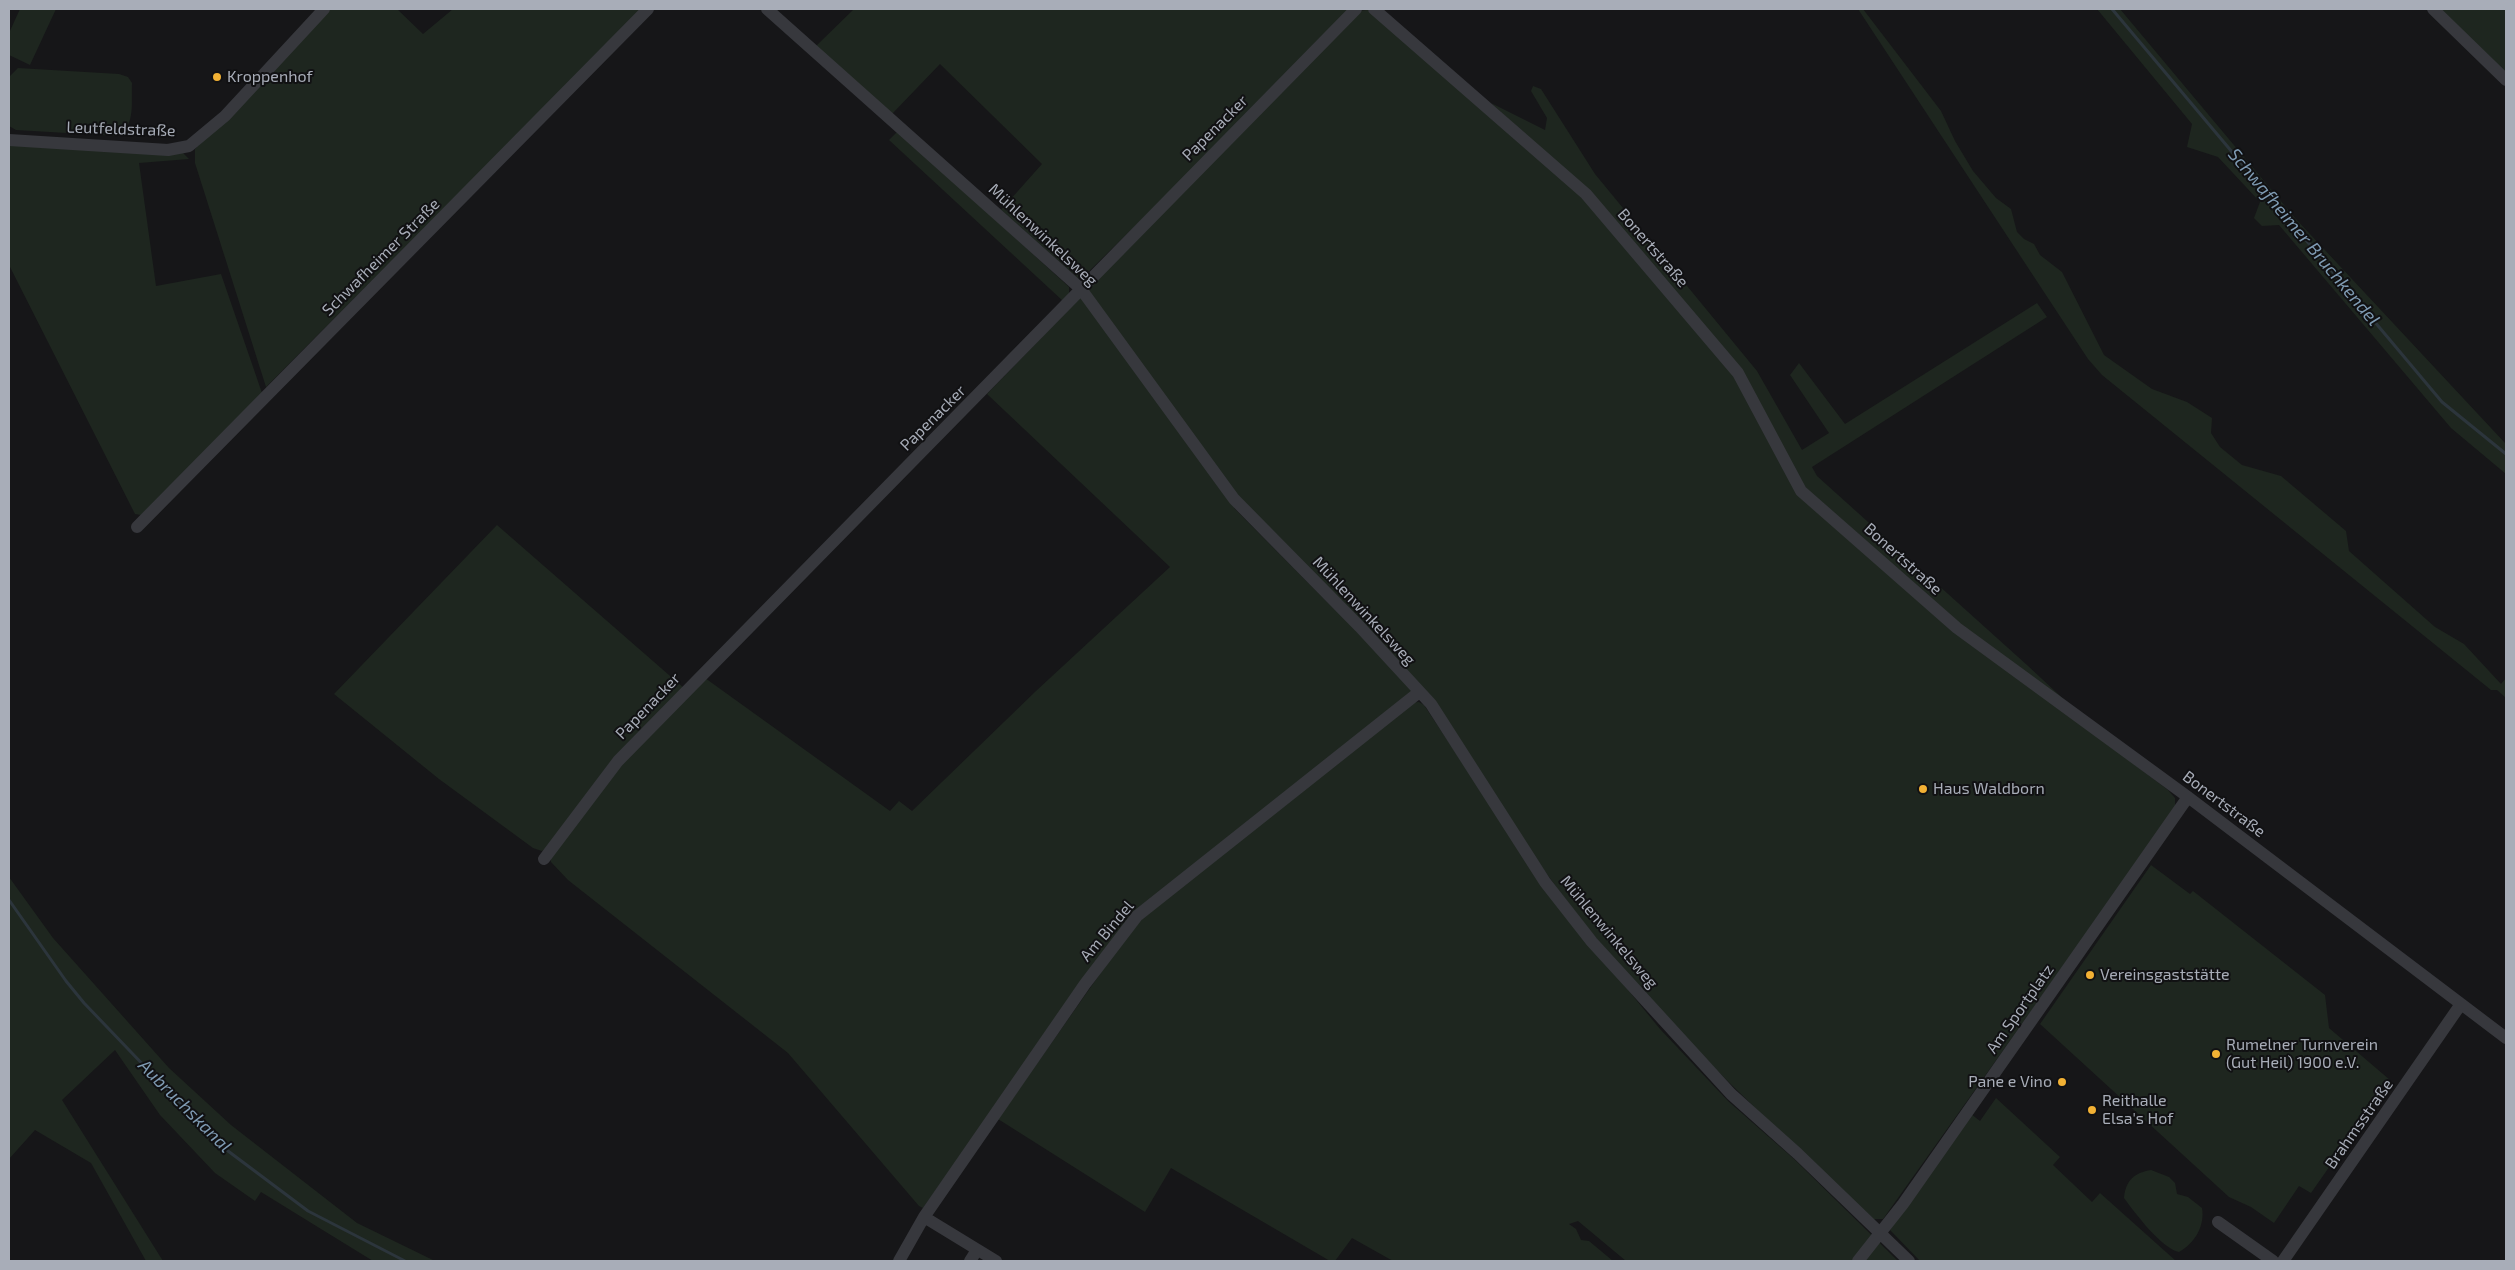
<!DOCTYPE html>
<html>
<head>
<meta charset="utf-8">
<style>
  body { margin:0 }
  #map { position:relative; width:2515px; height:1270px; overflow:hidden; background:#161618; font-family:"Exo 2",sans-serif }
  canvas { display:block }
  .frame { position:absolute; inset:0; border:10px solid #a8adb8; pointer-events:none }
</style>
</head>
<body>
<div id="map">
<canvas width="2515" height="1270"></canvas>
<div class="frame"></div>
</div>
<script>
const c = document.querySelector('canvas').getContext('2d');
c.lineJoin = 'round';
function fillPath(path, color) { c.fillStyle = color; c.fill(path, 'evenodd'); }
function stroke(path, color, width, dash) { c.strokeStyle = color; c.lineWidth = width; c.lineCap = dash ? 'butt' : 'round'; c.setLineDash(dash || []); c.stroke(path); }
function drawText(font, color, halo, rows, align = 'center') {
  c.font = font + ' "Exo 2",sans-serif'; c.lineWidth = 4; c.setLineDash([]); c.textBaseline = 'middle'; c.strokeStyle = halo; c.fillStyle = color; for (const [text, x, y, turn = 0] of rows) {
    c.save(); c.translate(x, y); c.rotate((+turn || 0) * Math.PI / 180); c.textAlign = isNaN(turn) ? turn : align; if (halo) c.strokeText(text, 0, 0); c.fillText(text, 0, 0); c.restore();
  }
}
fillPath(new Path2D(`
  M20,9H56L30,65L9,55V33Z
  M329,9H397L423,34L453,9H642L266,387L195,163V149Z
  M854,9H1356L1080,280L1001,210L1042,164L940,64L892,114L815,47Z
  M1858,9H1863L1941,111L1955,141L1973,171L1996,198L2011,209L2017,232L2024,239L2034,244L2040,255L2062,272L2104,355L2152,389L2187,402L2212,418L2211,433L2220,447L2242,465L2281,476L2346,531L2349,551L2435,627L2464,644L2501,684L2506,678V698L2497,690H2491L2102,375L2088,359Z
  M2097,9H2120L2295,218L2505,443L2506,442V474L2451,428L2279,225L2262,226L2254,218L2260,202L2218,157L2187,147L2192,124Z
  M2440,9H2506V75Z
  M1368,10L1543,151L1491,103L1545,130L1547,118L1531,91L1533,86L1541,89L1595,174L1757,371L1802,450L1829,433L1790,375L1799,363L1845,424L2037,303L2047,317L1812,467L1817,476L2027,665L2130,761L2168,790L2175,798V809L1883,1219H1872C1777,1129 1680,1040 1597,939C1531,859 1477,770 1420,685L1133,914L923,1208L919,1206L788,1053L568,880L551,862L550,857L617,767L705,678L890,811L899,801L912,811L1036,691L1170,567L987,394L1357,11ZM1234,500L1337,612L1234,508Z
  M18,68L119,74L128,77L132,83C131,102 136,125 118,136L16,130L9,126V77Z
  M898,131L1069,287V294L1063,301L889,140Z
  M9,144L183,153L189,159L139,163L156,286L221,274L262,393L141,515L135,514L9,265Z
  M497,525L685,689L548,847L542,851L533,848L439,779L334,694Z
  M1419,702L1424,705L1551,896L1660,1029L1728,1101L1794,1159L1898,1261H1626L1578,1221L1569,1224L1576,1229L1581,1240L1589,1241L1613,1261H1393L1352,1238L1335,1261H1330L1171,1168L1145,1212L998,1119L1121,944L1142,919L1409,703Z
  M2151,865L2190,894L2193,891L2325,995L2329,1028L2390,1080L2311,1193L2299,1186L2274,1223L2251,1207L2229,1197L2040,1024Z
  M9,877L53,938L169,1068L231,1125L357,1223L435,1261H373L261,1192L255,1201L215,1173L160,1115L115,1050L62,1100L163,1261H146L91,1163L35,1130L9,1159Z
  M1996,1098L2060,1157L2053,1165L2092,1202L2100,1193L2176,1261H1920L1890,1230L1971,1114L1980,1121Z
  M2151,1170L2169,1177L2175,1183L2177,1194L2188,1197L2202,1208C2205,1226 2195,1243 2179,1252C2161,1248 2135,1213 2124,1198C2126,1180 2134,1173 2151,1170Z`), '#1e261f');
stroke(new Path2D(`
  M2112,9L2442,402L2506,454
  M9,900L66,981L84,1003L220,1145L308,1211L405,1261`), '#2c353c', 3);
stroke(new Path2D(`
  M767,9L1081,289L1234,499L1360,627L1431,704L1545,882L1592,942L1731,1094L1798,1154L1909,1261
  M1374,9L1586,194L1738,373L1801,491L1957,628L2188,797L2506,1038
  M2433,9L2506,80
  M9,140L168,150L189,146L225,116L324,9
  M137,527L648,9
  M544,859L618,761L1356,9
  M924,1217L996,1261
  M2218,1222L2273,1261
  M899,1261L924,1217L1085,984L1137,916L1418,693
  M970,1261L977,1250
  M1858,1261L1903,1204L2188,797
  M2283,1261L2461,1004`), '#37383d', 12);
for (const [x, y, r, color] of [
  [217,77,5,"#f2b134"],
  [1923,789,5,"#f2b134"],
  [2090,975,5,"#f2b134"],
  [2216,1054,5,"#f2b134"],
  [2062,1082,5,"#f2b134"],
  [2092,1110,5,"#f2b134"]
]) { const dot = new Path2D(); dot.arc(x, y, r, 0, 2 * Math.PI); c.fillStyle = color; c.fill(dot); stroke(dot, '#111113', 2); }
drawText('16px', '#a8adb8', '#111113', [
  ["Kroppenhof",227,77],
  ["Haus Waldborn",1933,789],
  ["Vereinsgaststätte",2100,975],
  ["Rumelner Turnverein",2226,1045],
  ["(Gut Heil) 1900 e.V.",2226,1063],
  ["Pane e Vino",2052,1082,"right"],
  ["Reithalle",2102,1101],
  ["Elsa's Hof",2102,1119]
], 'left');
drawText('16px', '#a8adb8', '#111113', [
  ["Papenacker",1215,128,-45],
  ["Leutfeldstraße",121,129,2],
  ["Mühlenwinkelsweg",1043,235,43],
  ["Bonertstraße",1653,248,49],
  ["Schwafheimer Straße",381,257,-45],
  ["Papenacker",933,418,-45],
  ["Bonertstraße",1903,559,42],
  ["Mühlenwinkelsweg",1364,611,47],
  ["Papenacker",648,706,-46],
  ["Bonertstraße",2224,804,37],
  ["Am Bindel",1107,931,-50],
  ["Mühlenwinkelsweg",1609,932,50],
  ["Am Sportplatz",2020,1009,-55],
  ["Brahmsstraße",2359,1124,-55]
]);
drawText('italic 18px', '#7f9bb3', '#111113', [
  ["Schwafheimer Bruchkendel",2304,237,50],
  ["Aubruchskanal",185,1106,45]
]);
</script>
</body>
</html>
